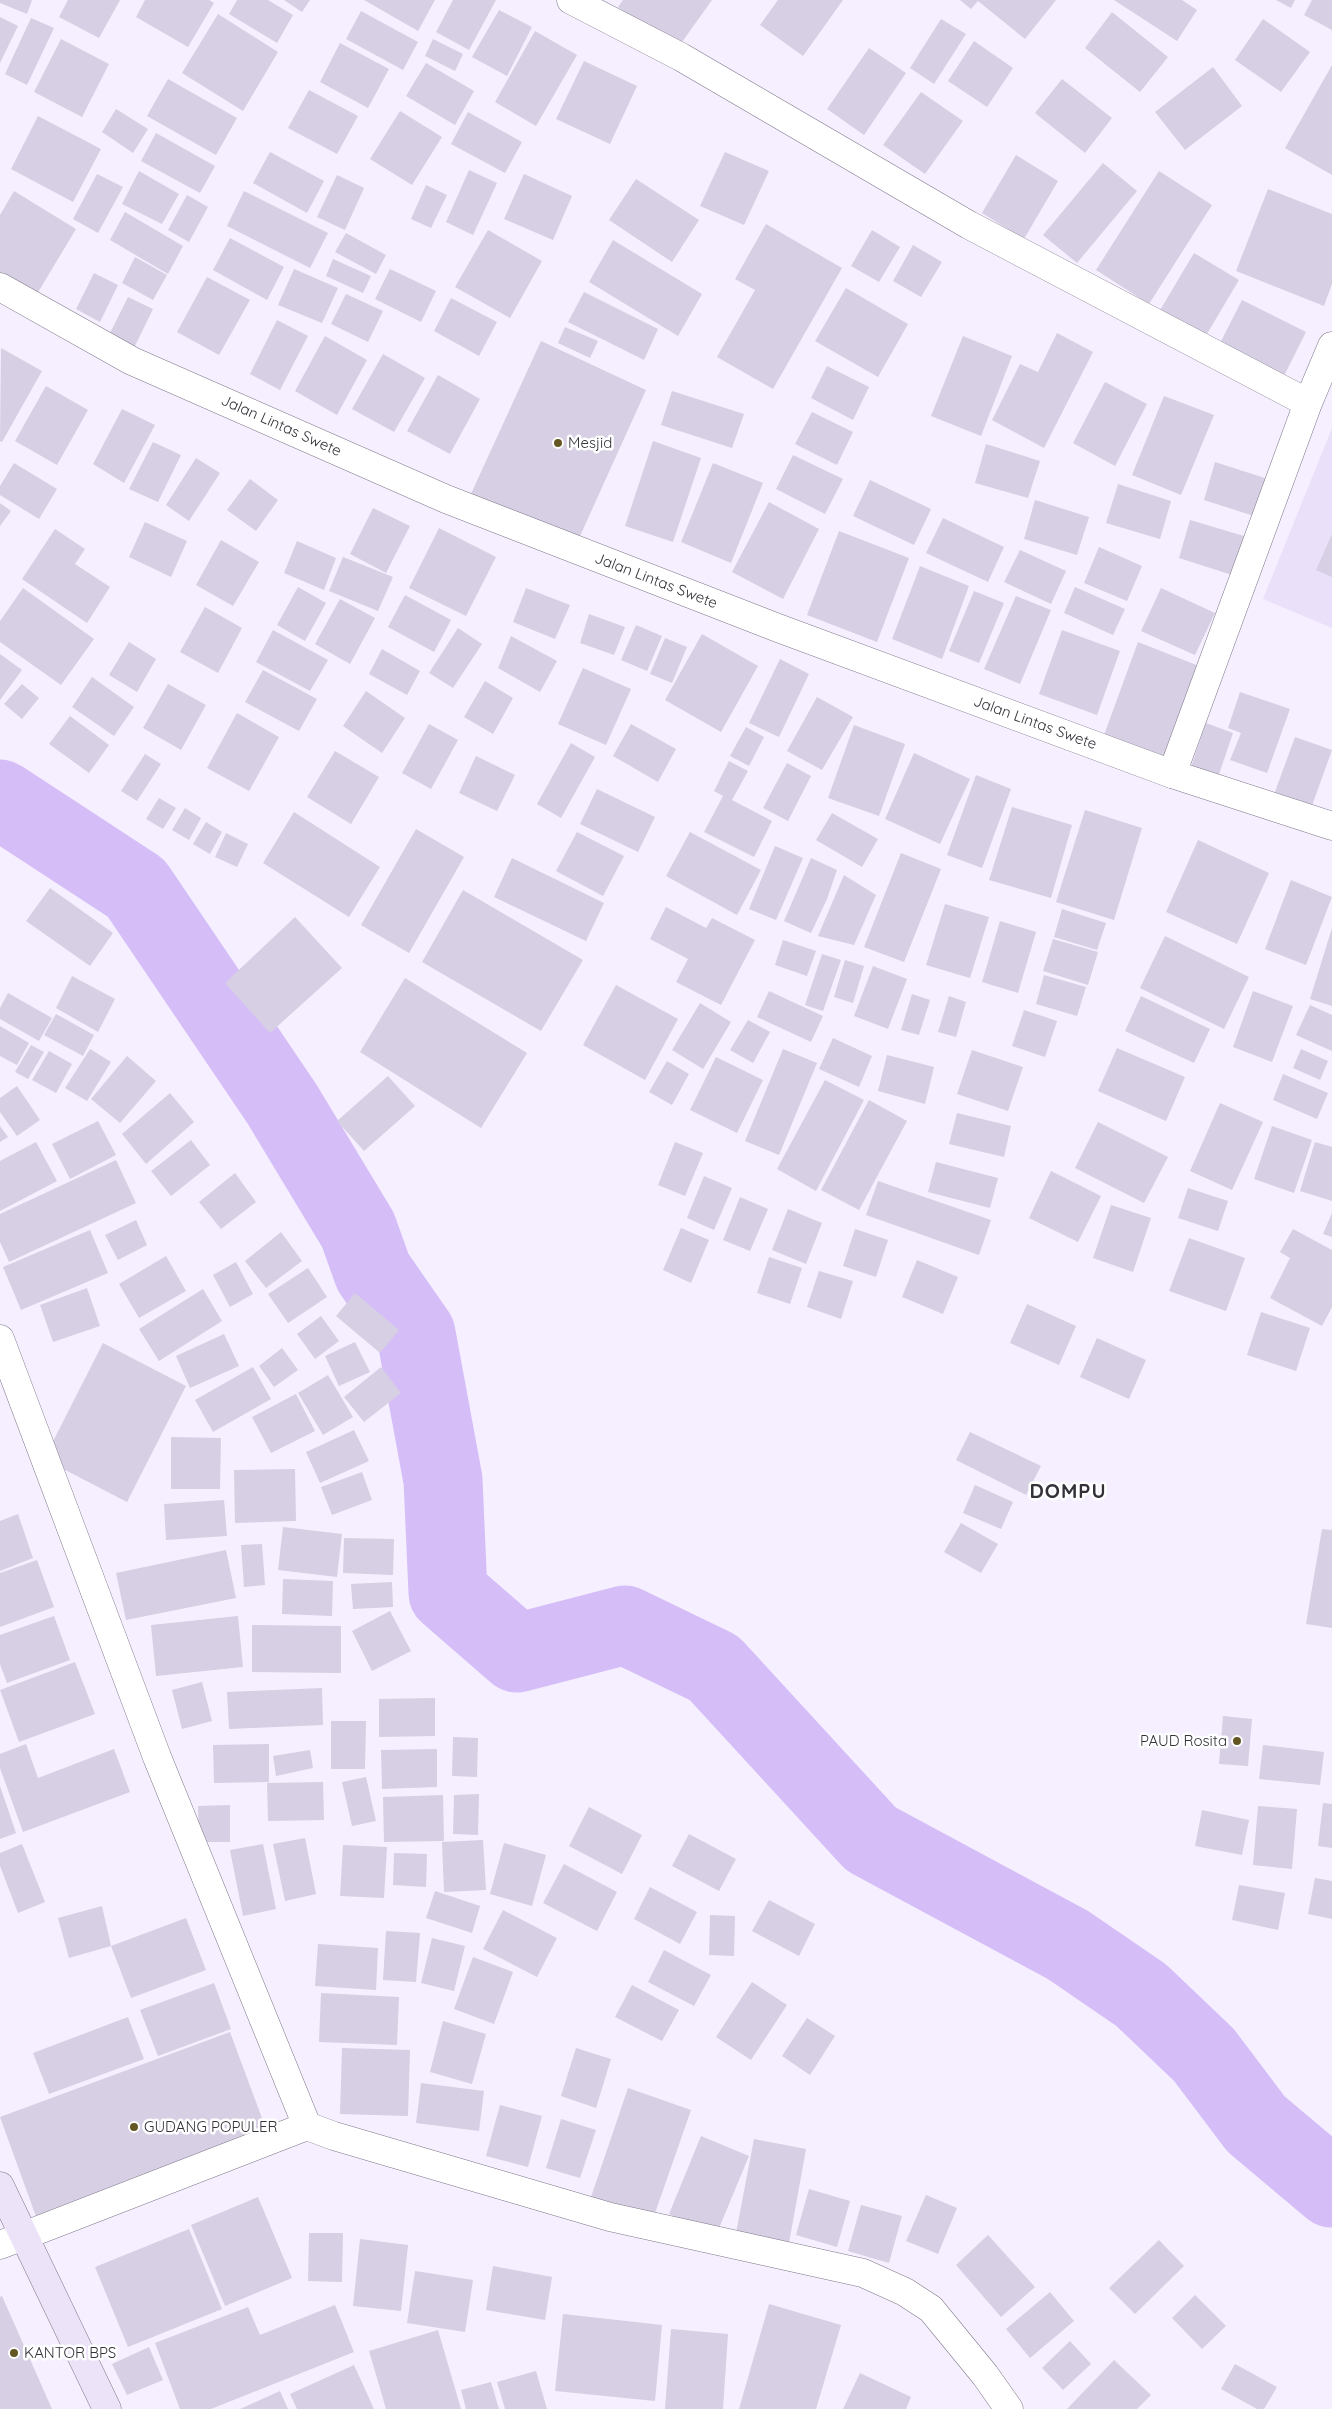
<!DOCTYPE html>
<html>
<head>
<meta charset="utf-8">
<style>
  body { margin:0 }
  canvas { display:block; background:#f5efff }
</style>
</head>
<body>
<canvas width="1332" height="2409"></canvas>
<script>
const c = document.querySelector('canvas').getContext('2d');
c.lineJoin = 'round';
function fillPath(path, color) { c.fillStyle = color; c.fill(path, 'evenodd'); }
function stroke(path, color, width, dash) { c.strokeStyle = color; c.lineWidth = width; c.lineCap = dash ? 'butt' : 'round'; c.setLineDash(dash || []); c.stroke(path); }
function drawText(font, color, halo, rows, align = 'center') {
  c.font = font + ' Quicksand,sans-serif'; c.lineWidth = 5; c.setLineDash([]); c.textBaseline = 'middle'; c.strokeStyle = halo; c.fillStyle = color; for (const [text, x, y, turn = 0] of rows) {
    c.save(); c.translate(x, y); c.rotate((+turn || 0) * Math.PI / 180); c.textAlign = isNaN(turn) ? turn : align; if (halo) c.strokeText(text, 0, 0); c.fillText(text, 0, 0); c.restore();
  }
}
fillPath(new Path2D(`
  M1332,428V628L1263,599Z`), '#eae0fa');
stroke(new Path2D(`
  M0,799L136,888L282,1104L358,1230L373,1272L416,1334L443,1480L448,1593L517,1653L625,1625L714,1668L871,1839L1068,1945L1141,1995L1204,2055L1256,2124L1332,2188`), '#d5bef8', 79);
fillPath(new Path2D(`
  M0,0H32L27,14L0,3Z
  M68,0H120L99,38L59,17Z
  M145,0H209L214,3L188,47L136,17Z
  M237,0H268L293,15L277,43L229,14Z
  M284,0H310L302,12Z
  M364,0H435L418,31Z
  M453,0H496L469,50L436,32Z
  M623,0H712L677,49L618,7Z
  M778,0H843L803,56L760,25Z
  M960,0H1056L1025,39L978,1L971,9Z
  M1114,0H1182L1197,10L1177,41Z
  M1276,0H1295L1291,8Z
  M1312,0H1332V30L1304,15Z
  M499,10L532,27L507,76L472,57Z
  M361,11L418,42L403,70L346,39Z
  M1112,12L1168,57L1140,92L1085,48Z
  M218,14L278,52L243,111L182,73Z
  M0,17L18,26L0,63Z
  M31,18L54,28L27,85L5,74Z
  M941,19L966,34L934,84L910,68Z
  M1263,19L1310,52L1281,92L1235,60Z
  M535,31L577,55L536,126L495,102Z
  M61,39L109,64L82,117L34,92Z
  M433,39L463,54L455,71L425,56Z
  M974,41L1013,68L987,107L948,81Z
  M340,43L389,69L368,108L320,82Z
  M869,48L906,73L864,135L827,109Z
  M584,61L637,86L610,144L556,119Z
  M426,63L474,91L455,125L406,96Z
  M1332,65V175L1285,148Z
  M1213,67L1242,106L1185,150L1155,112Z
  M168,79L237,118L216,155L147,116Z
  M1062,79L1112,118L1085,153L1035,113Z
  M309,90L358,116L337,154L288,128Z
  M921,92L963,121L925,174L883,145Z
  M116,109L148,129L133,153L102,132Z
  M400,111L442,137L412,185L370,159Z
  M468,112L522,142L505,173L451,144Z
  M38,116L101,149L73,202L11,169Z
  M156,133L215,166L200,193L141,161Z
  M270,152L324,181L307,213L253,183Z
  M725,152L769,171L744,225L700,206Z
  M1016,155L1058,181L1024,239L982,213Z
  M1103,163L1137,191L1077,263L1043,235Z
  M469,170L497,183L473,235L446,222Z
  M139,171L179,194L162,224L122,204Z
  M1159,171L1212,205L1149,304L1096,270Z
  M97,174L123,187L98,233L73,219Z
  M524,174L572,196L553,240L504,219Z
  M337,175L364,188L345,230L317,217Z
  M636,179L699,220L672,262L609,220Z
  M426,185L447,195L431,228L411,219Z
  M1268,189L1332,214V284L1324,306L1236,271Z
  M14,191L76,229L34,299L0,278V215Z
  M244,191L328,233L310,268L227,226Z
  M187,195L208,207L189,242L168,230Z
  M125,212L183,246L168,274L110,240Z
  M766,224L842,268L773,389L717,357L755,290L735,279Z
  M488,230L542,261L510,318L455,287Z
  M872,230L900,247L879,282L851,266Z
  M346,233L386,255L376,274L335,252Z
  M230,238L284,267L267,300L213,270Z
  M613,240L702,294L678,336L589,282Z
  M913,245L942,262L921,297L893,281Z
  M1194,253L1239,280L1201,344L1156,317Z
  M135,257L167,275L153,300L122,283Z
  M333,259L371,276L363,293L326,276Z
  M294,269L338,288L322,323L278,305Z
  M390,269L436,291L421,322L375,299Z
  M94,273L118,285L100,322L76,309Z
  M207,277L250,300L219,355L177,332Z
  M846,288L908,324L878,377L815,341Z
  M584,292L658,329L644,360L568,322Z
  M346,294L383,311L368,342L331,324Z
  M128,297L153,309L134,348L109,335Z
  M451,298L497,322L479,356L434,331Z
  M1242,300L1306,332L1281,382L1217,349Z
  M277,320L308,336L280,390L250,374Z
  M565,327L598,341L590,358L558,343Z
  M1057,333L1093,352L1044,448L992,420L1020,364L1038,372Z
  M325,336L367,360L337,415L295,391Z
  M963,336L1012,356L981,436L931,416Z
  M541,341L646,390L576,545L470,496Z
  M1,348L42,371L2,442L0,441Z
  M383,354L425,378L394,432L352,409Z
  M827,366L869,387L853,420L811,398Z
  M438,375L480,399L450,454L407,431Z
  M1105,382L1147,404L1115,466L1073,443Z
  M46,386L88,410L57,465L15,441Z
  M672,391L744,414L732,448L661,425Z
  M1164,396L1214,415L1181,495L1132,475Z
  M122,409L155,425L124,483L93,464Z
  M812,412L853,432L837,465L795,444Z
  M653,441L701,458L673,542L625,526Z
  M153,442L181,455L158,502L129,489Z
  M986,444L1040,461L1028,498L975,483Z
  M793,455L843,479L825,514L776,489Z
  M196,458L220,473L189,521L166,505Z
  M1215,462L1268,479L1257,517L1204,500Z
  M14,463L57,489L39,519L0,495V486Z
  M713,463L763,483L731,563L681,542Z
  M250,479L278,500L256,531L227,510Z
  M870,480L931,509L914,545L853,516Z
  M1118,484L1171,501L1160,539L1106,523Z
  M1035,500L1089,517L1077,555L1024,539Z
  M769,502L819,529L783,599L732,572Z
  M0,503L11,511L0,526Z
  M373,508L410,526L386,573L350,554Z
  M943,518L1004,547L988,582L926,553Z
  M1190,520L1244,536L1232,575L1179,558Z
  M145,522L187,541L171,577L129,557Z
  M439,528L496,557L466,616L409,588Z
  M55,529L85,549L75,564L110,587L87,623L22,579Z
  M839,531L909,558L877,642L807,615Z
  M1332,534V577L1316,570Z
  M221,540L259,562L233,606L196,585Z
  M297,541L336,558L324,590L284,573Z
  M1099,547L1142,566L1127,601L1084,583Z
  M1020,550L1066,571L1051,604L1004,582Z
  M343,557L393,577L378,611L329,591Z
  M920,566L969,586L942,659L892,639Z
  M298,587L326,603L305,641L277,625Z
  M1075,587L1125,609L1113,635L1064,613Z
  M23,588L94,639L61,685L0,642V621Z
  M526,588L570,605L555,639L513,622Z
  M1161,588L1215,613L1195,655L1141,631Z
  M974,591L1004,603L979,663L949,651Z
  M405,595L451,620L434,652L388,627Z
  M1016,596L1051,610L1020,684L984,669Z
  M340,599L375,618L350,664L315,644Z
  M205,607L242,628L218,673L180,652Z
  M589,614L625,627L614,655L580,643Z
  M636,625L662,636L647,671L621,660Z
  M458,628L482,644L453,688L429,673Z
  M273,630L328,660L310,691L256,662Z
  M1062,630L1120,651L1097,715L1039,694Z
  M702,634L758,666L721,732L665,700Z
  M511,636L557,661L540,692L498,668Z
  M665,638L687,647L672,683L650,674Z
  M129,642L156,659L137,692L109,675Z
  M1138,642L1199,666L1164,759L1104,735Z
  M382,649L420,671L407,695L369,674Z
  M0,654L22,670L0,700Z
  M780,659L809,674L779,737L749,723Z
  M583,668L631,689L606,745L558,724Z
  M263,670L317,699L299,731L245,702Z
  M92,677L134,707L114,736L72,707Z
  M485,681L513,698L493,734L464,717Z
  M22,684L39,698L22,719L4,704Z
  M168,684L206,705L181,750L143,728Z
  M366,691L405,718L382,753L343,726Z
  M1240,692L1290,709L1267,773L1230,760L1241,733L1228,728Z
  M817,697L853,717L822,770L787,751Z
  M237,713L279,737L249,791L207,768Z
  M70,716L109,745L89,773L49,744Z
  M1206,723L1233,733L1216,783L1189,773Z
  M429,724L458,740L431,789L402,773Z
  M631,724L676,749L658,782L613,756Z
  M854,725L905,744L879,816L828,798Z
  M746,727L764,737L749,766L730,756Z
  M1295,737L1332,750L1309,814L1272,800Z
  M571,743L595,757L561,818L537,804Z
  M335,751L379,777L351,824L307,797Z
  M914,753L970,779L940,844L885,819Z
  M145,754L161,764L137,801L121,791Z
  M476,756L515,775L497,811L459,793Z
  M729,761L748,771L732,800L772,821L754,857L704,832L723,796L714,791Z
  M787,763L811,776L788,821L763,808Z
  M976,775L1011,789L982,868L947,855Z
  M597,789L655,817L638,852L580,824Z
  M159,798L176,808L163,829L146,819Z
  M1012,807L1072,825L1051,898L989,880Z
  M185,808L201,818L189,840L172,830Z
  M1085,810L1142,828L1114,920L1056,902Z
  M294,812L380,867L349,917L263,863Z
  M832,813L878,839L862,867L816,840Z
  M206,822L222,832L210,854L193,844Z
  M416,829L464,857L409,953L361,925Z
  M577,832L624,856L603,896L556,871Z
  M690,832L761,870L737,915L666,876Z
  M226,833L248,844L237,867L215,857Z
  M1198,840L1269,873L1237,944L1166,912Z
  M775,846L803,858L776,920L749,909Z
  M901,853L941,869L904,962L864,947Z
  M512,858L604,903L586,941L494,897Z
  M811,858L837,870L827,899L811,933L784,921Z
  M844,875L876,895L854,945L818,936Z
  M1291,880L1332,897L1306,965L1265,949Z
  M50,888L113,933L90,966L26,921Z
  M463,890L583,960L541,1031L422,962Z
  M945,904L989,917L970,978L926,965Z
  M666,907L706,928L712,918L755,940L721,1005L676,982L688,959L650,939Z
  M1062,909L1106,923L1097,950L1054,937Z
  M295,917L342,968L270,1033L225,983Z
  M1000,921L1036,932L1018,993L982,982Z
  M1332,928V1006L1310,999Z
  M1165,936L1249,977L1224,1029L1140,988Z
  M1053,939L1098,952L1088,985L1043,971Z
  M783,940L816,951L807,976L775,965Z
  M822,954L841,960L823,1011L805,1005Z
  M845,960L864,966L853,1003L834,997Z
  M873,966L907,979L888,1029L854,1016Z
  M1044,975L1086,987L1077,1016L1036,1004Z
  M72,976L115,999L98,1032L56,1008Z
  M405,978L527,1053L481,1128L360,1052Z
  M616,985L678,1019L645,1080L583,1045Z
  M769,991L823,1016L811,1042L757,1017Z
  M1253,991L1293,1006L1272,1062L1233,1047Z
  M8,993L52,1018L39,1041L0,1019V1008Z
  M912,994L930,1000L919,1035L901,1030Z
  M949,996L966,1002L956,1037L938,1032Z
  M1141,996L1210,1029L1194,1063L1125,1031Z
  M700,1003L731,1022L703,1069L672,1050Z
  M1310,1005L1332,1015V1051L1296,1035Z
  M1024,1010L1057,1021L1045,1057L1012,1046Z
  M56,1014L94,1035L83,1056L44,1035Z
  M748,1020L770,1032L753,1063L730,1050Z
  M0,1026L29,1043L17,1065L0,1056Z
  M833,1038L872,1056L859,1087L819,1069Z
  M31,1045L44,1052L28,1079L15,1072Z
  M1117,1048L1185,1077L1166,1121L1098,1091Z
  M90,1049L111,1062L87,1101L65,1088Z
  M783,1049L817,1063L779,1155L745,1141Z
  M1301,1049L1328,1061L1320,1080L1293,1068Z
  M972,1050L1023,1067L1008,1111L957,1094Z
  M49,1051L72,1064L56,1093L32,1080Z
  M887,1055L934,1067L925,1104L878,1091Z
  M127,1056L156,1081L120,1123L91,1099Z
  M716,1057L763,1080L737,1133L690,1110Z
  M667,1061L689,1074L672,1105L649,1092Z
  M1283,1074L1328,1093L1317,1119L1273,1100Z
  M388,1076L415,1106L364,1151L337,1121Z
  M825,1080L864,1100L816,1191L777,1169Z
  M17,1086L40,1120L17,1136L0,1112V1098Z
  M170,1093L194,1122L146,1164L122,1134Z
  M869,1100L907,1121L859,1210L821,1190Z
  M1220,1103L1263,1122L1232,1190L1190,1171Z
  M957,1113L1011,1126L1004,1157L949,1144Z
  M98,1121L116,1155L70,1179L52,1144Z
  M1098,1122L1168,1157L1144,1203L1075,1168Z
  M0,1126L8,1137L0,1142Z
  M1272,1126L1312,1140L1294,1193L1254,1179Z
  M191,1140L210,1165L171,1196L151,1171Z
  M36,1142L57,1181L0,1211V1161Z
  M675,1142L703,1153L685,1196L658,1185Z
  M1315,1142L1332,1147V1201L1300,1191Z
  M116,1160L136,1203L9,1262L0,1242V1214Z
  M936,1162L998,1178L990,1208L928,1192Z
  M1051,1171L1101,1196L1078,1242L1029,1218Z
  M235,1173L256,1202L221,1229L199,1202Z
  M704,1176L732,1188L714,1230L687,1218Z
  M878,1181L991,1220L979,1255L866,1215Z
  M1188,1188L1228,1201L1218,1231L1178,1218Z
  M740,1197L768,1209L750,1251L723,1240Z
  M1111,1205L1151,1218L1133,1272L1093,1258Z
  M788,1209L822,1223L806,1264L772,1250Z
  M1332,1213V1237L1323,1234Z
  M136,1220L147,1245L118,1260L105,1235Z
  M681,1228L709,1240L691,1283L663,1270Z
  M855,1229L888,1240L876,1277L843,1266Z
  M1293,1229L1332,1250V1307L1322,1326L1270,1298L1290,1258L1280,1252Z
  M90,1230L108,1273L21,1310L3,1267Z
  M281,1232L302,1261L266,1288L245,1261Z
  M1189,1238L1245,1258L1226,1311L1169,1291Z
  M166,1256L186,1291L139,1318L119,1284Z
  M769,1257L802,1268L790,1304L757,1293Z
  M917,1260L958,1277L943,1314L902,1297Z
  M236,1262L253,1294L230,1307L213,1275Z
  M308,1268L327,1297L288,1323L268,1294Z
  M819,1271L853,1281L841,1319L807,1307Z
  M87,1288L100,1326L53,1342L40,1305Z
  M203,1289L222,1321L159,1361L139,1329Z
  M355,1293L399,1330L380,1353L336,1316Z
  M1027,1304L1076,1326L1059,1365L1010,1343Z
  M1261,1312L1310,1328L1296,1371L1247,1355Z
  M321,1316L339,1341L315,1359L297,1334Z
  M224,1334L239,1366L190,1388L176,1356Z
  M1097,1338L1146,1360L1129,1399L1080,1377Z
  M355,1342L370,1372L339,1386L325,1356Z
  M103,1343L186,1386L127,1502L44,1459Z
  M282,1348L298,1370L274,1387L259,1366Z
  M253,1367L271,1399L213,1432L195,1400Z
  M381,1367L401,1393L364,1422L344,1397Z
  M328,1375L353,1417L323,1435L298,1393Z
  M296,1394L315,1431L271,1453L252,1417Z
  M354,1430L369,1461L320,1483L306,1452Z
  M970,1432L1041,1466L1026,1495L956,1460Z
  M171,1437L221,1438L220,1489H171Z
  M295,1469L296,1521L235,1523L234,1470Z
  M362,1472L372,1500L332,1515L321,1487Z
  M975,1485L1013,1502L1001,1529L963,1513Z
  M224,1500L227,1536L166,1540L164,1504Z
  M18,1514L33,1558L0,1571V1521Z
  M961,1523L998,1544L981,1573L944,1552Z
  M283,1527L342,1534L337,1577L278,1570Z
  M1322,1529L1332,1530V1628L1306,1624Z
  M344,1538L394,1539L393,1575L343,1573Z
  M262,1544L265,1585L244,1587L241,1545Z
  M226,1550L236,1598L126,1620L116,1573Z
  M37,1560L54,1607L0,1627V1573Z
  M283,1579L333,1581L332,1616L282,1614Z
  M392,1582L393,1607L353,1609L351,1584Z
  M390,1611L411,1651L372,1671L352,1631Z
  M54,1616L70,1660L7,1683L0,1664V1635Z
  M238,1616L243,1667L156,1676L151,1625Z
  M252,1625L341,1626V1673L252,1672Z
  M75,1662L95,1714L19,1742L0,1690Z
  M202,1682L212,1721L182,1729L172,1690Z
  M322,1688L323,1725L229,1729L227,1692Z
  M435,1698V1736L379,1737V1699Z
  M1223,1716L1252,1719L1248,1766L1219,1764Z
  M331,1721H366L365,1769H331Z
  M453,1737L478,1738L477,1777L452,1776Z
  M26,1744L38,1778L114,1749L130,1792L23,1832L0,1768V1754Z
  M269,1744V1782L214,1783L213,1745Z
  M1263,1745L1324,1752L1320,1785L1259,1779Z
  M437,1749V1787L382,1789L381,1750Z
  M310,1750L313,1768L276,1776L273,1756Z
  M366,1777L376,1821L352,1826L342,1782Z
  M323,1782L324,1820L268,1821L267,1783Z
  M0,1786L16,1833L0,1839Z
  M479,1794L478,1835L453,1834L454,1795Z
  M443,1795L444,1841L384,1842L383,1797Z
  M1323,1803L1332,1804V1848L1318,1846Z
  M230,1805V1842H199L198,1806Z
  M1258,1806L1297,1809L1292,1869L1253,1865Z
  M589,1807L642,1835L622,1874L569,1846Z
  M1202,1810L1249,1820L1242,1855L1195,1846Z
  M689,1834L736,1859L719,1891L672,1866Z
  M305,1838L316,1894L285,1901L273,1844Z
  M483,1840L486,1890L444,1892L442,1842Z
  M504,1843L546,1855L532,1906L490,1894Z
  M22,1844L45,1902L18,1913L0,1866V1853Z
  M263,1844L276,1909L243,1916L230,1850Z
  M343,1845L387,1847L384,1898L340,1896Z
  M394,1853L427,1854L426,1887L393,1885Z
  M564,1864L617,1892L597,1931L543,1903Z
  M1315,1878L1332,1881V1919L1308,1914Z
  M1239,1885L1285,1893L1278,1930L1232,1920Z
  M650,1887L697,1912L680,1944L634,1919Z
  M435,1891L480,1906L472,1933L426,1918Z
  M769,1900L815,1924L799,1956L752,1931Z
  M102,1906L111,1946L186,1918L206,1970L131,1998L111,1946L69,1958L58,1918Z
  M503,1910L557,1938L537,1977L483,1949Z
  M710,1915L735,1916L734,1956L709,1955Z
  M386,1931L420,1933L416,1982L383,1980Z
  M432,1938L465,1946L454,1991L421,1983Z
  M318,1944L378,1948L376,1990L315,1986Z
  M664,1950L711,1975L694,2006L648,1982Z
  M473,1957L513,1972L494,2024L454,2009Z
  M752,1982L787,2005L751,2060L716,2037Z
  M214,1983L231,2029L158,2056L140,2010Z
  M632,1985L679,2010L662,2041L615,2017Z
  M321,1993L399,1997L397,2045L319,2042Z
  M128,2017L144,2059L49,2094L33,2053Z
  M807,2018L835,2036L810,2075L782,2056Z
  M443,2021L486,2034L472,2084L430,2072Z
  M230,2032L269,2137L38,2222L0,2117Z
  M342,2048L410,2050L408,2116L340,2114Z
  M576,2048L611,2059L596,2108L561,2096Z
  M421,2083L484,2091L479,2131L416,2123Z
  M628,2088L691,2110L653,2219L591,2197Z
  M500,2105L542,2116L528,2167L486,2156Z
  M561,2119L596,2130L580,2178L546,2168Z
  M701,2136L749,2156L717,2233L669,2214Z
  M754,2139L806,2149L789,2243L736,2233Z
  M809,2189L850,2201L837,2247L796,2235Z
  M926,2195L957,2208L938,2254L906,2241Z
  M258,2197L292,2278L225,2306L191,2225Z
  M861,2205L902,2216L889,2263L848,2251Z
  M189,2229L222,2309L128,2347L95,2267Z
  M309,2233H343L342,2282L308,2281Z
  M988,2235L1035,2287L1001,2317L956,2265Z
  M360,2239L408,2245L401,2311L353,2306Z
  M1159,2240L1184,2266L1135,2314L1109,2288Z
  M493,2266L552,2277L545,2320L486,2310Z
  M415,2271L473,2280L465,2332L407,2323Z
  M1050,2292L1074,2321L1030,2358L1006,2329Z
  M1195,2295L1226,2326L1202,2349L1172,2318Z
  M2,2296L52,2409H0V2297Z
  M769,2304L841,2325L816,2409H739Z
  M335,2305L354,2352L211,2409H180L155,2343L248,2307L260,2335Z
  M563,2314L662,2325L655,2401L555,2391Z
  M671,2329L728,2334L723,2409H665Z
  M438,2330L461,2409H386L369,2351Z
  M1070,2341L1091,2364L1063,2390L1042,2368Z
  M149,2347L163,2380L127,2395L112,2364Z
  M1114,2360L1151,2395L1137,2409H1067Z
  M1235,2364L1277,2387L1264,2409H1257L1221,2389Z
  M354,2365L374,2409H297L290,2394Z
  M536,2371L547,2409H505L497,2382Z
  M860,2373L911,2397L906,2409H843Z
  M491,2382L499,2409H466L461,2390Z
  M280,2391L288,2409H240Z`), '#d7cfe3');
const minor = new Path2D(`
  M571,0L681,57L969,225L1308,403
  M1172,774L1308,403L1332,346
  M0,1339L157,1757L307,2126L334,2136L610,2217L863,2273L905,2292L931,2309L985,2375L1009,2409
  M0,2245L307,2126`);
const tertiary = new Path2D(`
  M0,287L132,361L446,499L778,628L1172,774L1332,826`);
const secondary = new Path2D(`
  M0,2186L107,2409`);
stroke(minor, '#7f788a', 29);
stroke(tertiary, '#7f788a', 29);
stroke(secondary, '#7f788a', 29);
stroke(minor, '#fff', 28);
stroke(tertiary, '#fff', 28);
stroke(secondary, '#ece3f9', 28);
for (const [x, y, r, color] of [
  [558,443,5,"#645623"],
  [1237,1741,5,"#645623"],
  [134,2127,5,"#645623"],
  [14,2353,5,"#645623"]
]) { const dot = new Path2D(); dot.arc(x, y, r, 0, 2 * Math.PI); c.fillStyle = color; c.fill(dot); stroke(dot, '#fff', 2); }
drawText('15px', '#343139', '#fff', [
  ["Jalan Lintas Swete",281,426,24],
  ["Jalan Lintas Swete",656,581,21],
  ["Jalan Lintas Swete",1035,723,20]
]);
drawText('15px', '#343139', '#fff', [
  ["Mesjid",568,443],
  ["PAUD Rosita",1227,1741,"right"],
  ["GUDANG POPULER",144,2127],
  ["KANTOR BPS",24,2353]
], 'left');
c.letterSpacing = '1px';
drawText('bold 20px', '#343139', '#fff', [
  ["DOMPU",1068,1492]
]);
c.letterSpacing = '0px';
</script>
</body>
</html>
